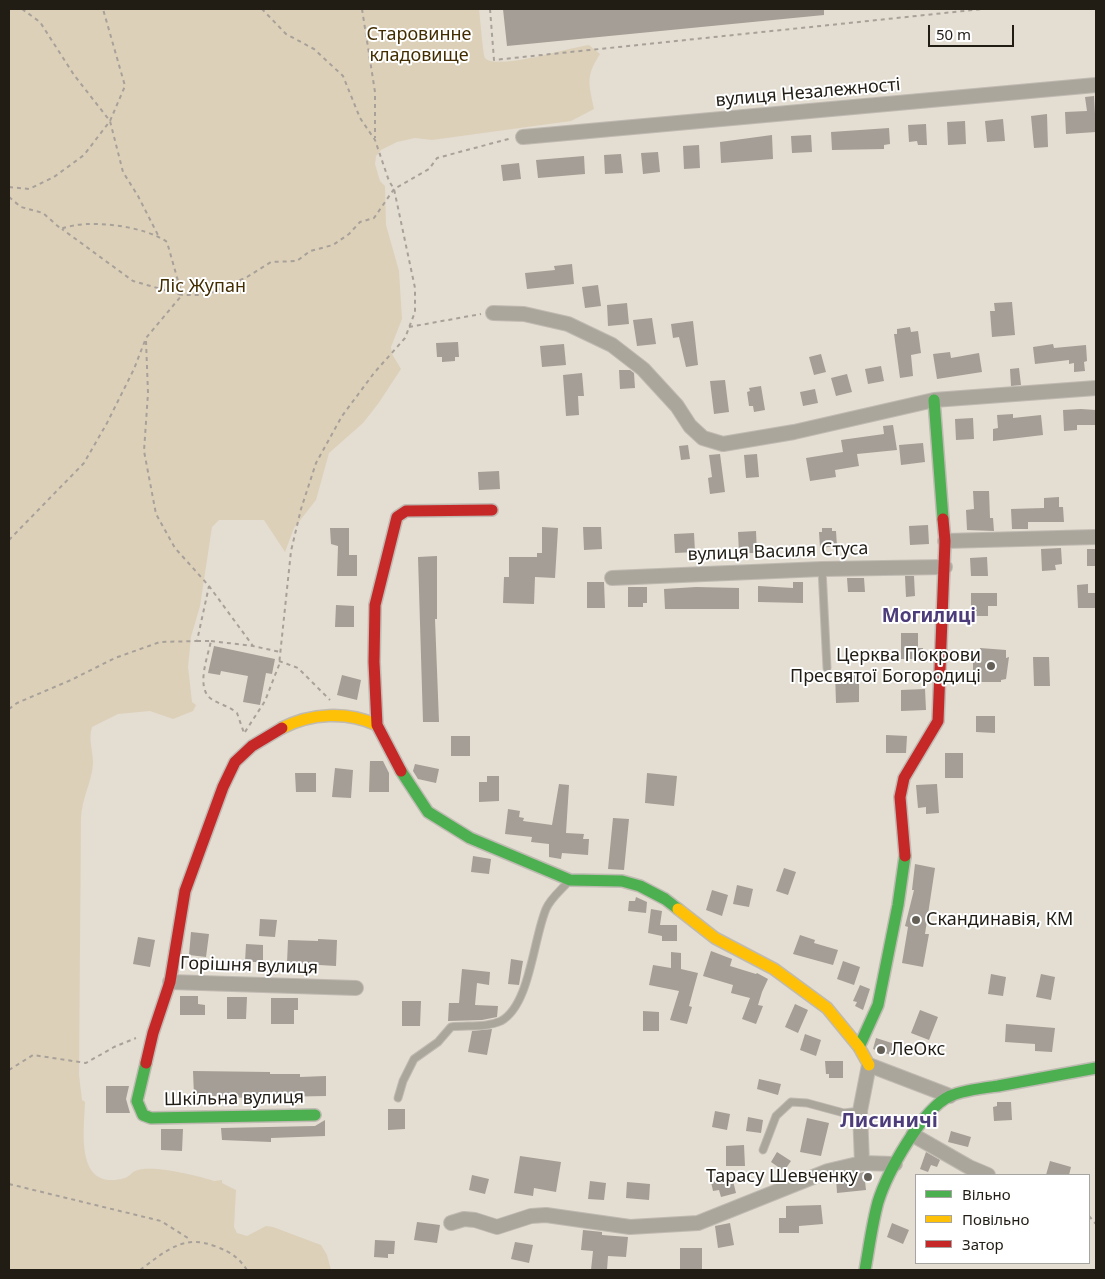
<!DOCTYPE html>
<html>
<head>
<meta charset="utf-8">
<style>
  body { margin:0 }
  #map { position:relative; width:1105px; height:1279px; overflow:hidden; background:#e4ddd2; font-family:"Noto Sans",sans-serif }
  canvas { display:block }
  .frame { position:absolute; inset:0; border:10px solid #211d15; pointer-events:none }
  .legend { position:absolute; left:915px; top:1174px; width:175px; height:90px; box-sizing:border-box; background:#fff; border:1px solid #a6a5a1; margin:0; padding:6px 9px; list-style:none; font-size:15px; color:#211d15 }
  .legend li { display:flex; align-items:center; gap:10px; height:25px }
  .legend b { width:25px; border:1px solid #a6a5a1 }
  .scale { position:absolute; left:928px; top:25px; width:86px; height:22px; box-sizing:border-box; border:2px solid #211d15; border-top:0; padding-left:6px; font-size:15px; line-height:18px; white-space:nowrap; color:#211d15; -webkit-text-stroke:4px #fff; paint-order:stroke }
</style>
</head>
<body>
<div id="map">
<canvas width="1105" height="1279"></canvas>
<div class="frame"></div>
<ul class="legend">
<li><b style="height:6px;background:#4caf50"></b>Вільно</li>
<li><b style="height:6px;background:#ffc107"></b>Повільно</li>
<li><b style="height:6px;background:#c62828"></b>Затор</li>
</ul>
<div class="scale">50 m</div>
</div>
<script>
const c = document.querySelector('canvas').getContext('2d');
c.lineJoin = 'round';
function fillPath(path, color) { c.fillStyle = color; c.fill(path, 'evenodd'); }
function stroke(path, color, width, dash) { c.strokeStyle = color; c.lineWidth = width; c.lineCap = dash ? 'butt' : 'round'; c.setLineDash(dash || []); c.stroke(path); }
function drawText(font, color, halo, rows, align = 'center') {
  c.font = font + ' "Noto Sans",sans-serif'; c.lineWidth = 4; c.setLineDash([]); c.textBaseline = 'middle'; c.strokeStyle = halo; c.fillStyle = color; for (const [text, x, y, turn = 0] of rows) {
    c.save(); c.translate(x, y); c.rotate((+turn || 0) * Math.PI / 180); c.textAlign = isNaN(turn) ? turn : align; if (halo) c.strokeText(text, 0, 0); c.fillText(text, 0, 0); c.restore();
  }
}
fillPath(new Path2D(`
  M9,9H479C480,16 483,55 485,58C496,71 571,47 589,45L600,54C585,77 589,84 594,109L571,121L432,140L415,138L397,142L381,150L376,156L375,164L380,181L385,186L386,225L399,271L402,319L391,347L392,354L401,369L378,404L363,423L329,453L316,500L294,528L285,552L264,520H219L212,527L200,606L191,637L188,667L192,702L196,705L193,711L173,719L150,711L118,714L92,727C88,740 93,750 93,763C92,782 82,797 81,818L79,1075L82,1100L85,1102C84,1132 75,1192 125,1178C130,1176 131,1173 135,1171C152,1164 197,1176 214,1181L222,1180V1183L236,1190L234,1227L237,1233L247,1236L266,1226L273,1227L321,1245L327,1255L331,1270H9Z`), '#ddd0b9');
fillPath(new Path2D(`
  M503,9H824V15L507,46Z
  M1094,96L1096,132L1066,134L1065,112L1087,111L1085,97Z
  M1047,114L1048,147L1034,148L1031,116Z
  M1003,119L1005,141L987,142L985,121Z
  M965,121L966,144L948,145L947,122Z
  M926,124L927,145H918L917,141L909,142L908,125Z
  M889,128L890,144L884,145V149L832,150L831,132Z
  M772,135L773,159L721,163L720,142Z
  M811,135L812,152L792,153L791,136Z
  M699,145L700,168L684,169L683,146Z
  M658,152L660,172L643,174L641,153Z
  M621,154L623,173L605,174L604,155Z
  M584,156L585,174L538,178L536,160Z
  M519,163L521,179L503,181L501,165Z
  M572,264L574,284L527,289L525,273L555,270L554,266Z
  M598,285L601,306L585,308L582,287Z
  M1012,302L1015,335L992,337L990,311H995L994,303Z
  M627,303L629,324L608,326L607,305Z
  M652,318L656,344L637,346L633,320Z
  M693,321L698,365L686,367L679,337L673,338L671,324Z
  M910,327L911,332L918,331L921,353L911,355L913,376L900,378L894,334H897V329Z
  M458,342L459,357H455V361L442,362V357H437L436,343Z
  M564,344L566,365L542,367L540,346Z
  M1053,344L1054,348L1086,345L1087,361L1084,362L1085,371L1074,372V363L1069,364V360L1035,364L1033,347Z
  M950,352L951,358L979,353L982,372L937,379L933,354Z
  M821,354L826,372L814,375L809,357Z
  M881,366L884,381L868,384L865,369Z
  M1019,368L1021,385L1011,386L1010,369Z
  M619,370H630L634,373L635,388L620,389Z
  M582,373L584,396H578L579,415L566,416L563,375Z
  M847,374L852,392L836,396L831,378Z
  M725,380L729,412L714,414L710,381Z
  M761,386L765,410L754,412L753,406H749L747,392L750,391L749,388Z
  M815,389L818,403L803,406L800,392Z
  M1081,409L1096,410V425H1077V430L1064,431L1063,410Z
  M1013,414V418L1041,415L1043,435L993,441V429L998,428L997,415Z
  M973,418L974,439L956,440L955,419Z
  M893,425L897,450L857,454L859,466L835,470L836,477L810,481L806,458L843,452L841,440L884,434L883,426Z
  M923,443L925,462L901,465L899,445Z
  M688,445L690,459L681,460L679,446Z
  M720,454L725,492L710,494L708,478L712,477L709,455Z
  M757,454L759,477L746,478L744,455Z
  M499,471L500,489L479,490L478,472Z
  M973,491H989L990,518H993L994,531L967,530L966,510L974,509Z
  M1059,497V507H1063L1064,522H1028V529H1012L1011,509L1044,508V498Z
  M928,525L929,544L910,545L909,526Z
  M542,527L558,528L555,578L535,577L534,604L503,603L504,577H509V557H537V553H542Z
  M583,527H601L602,549L584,550Z
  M330,528H349V555H357V576H337L338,546L331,544Z
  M822,528H832V531H836L837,546L820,548L819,532H822Z
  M756,531L757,553H739L738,532Z
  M694,533L695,552L675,553L674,534Z
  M1061,548L1062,564L1055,565L1056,570L1042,571L1041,549Z
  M1087,549H1096V566H1087Z
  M437,556V619H435L439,722H423L418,557Z
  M987,557L988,576H971L970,558Z
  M905,576H914L915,596L906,597Z
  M847,578H864L865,592H848Z
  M587,582H604L605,608H587Z
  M793,582H803V603L758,602V586L793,588Z
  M1088,584V593H1096V608H1078L1077,585Z
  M628,587H647V603H643V607H628Z
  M696,587L739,588V609H665L664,589Z
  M971,593H997V606H988V616H971Z
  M336,605L354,606V627H335Z
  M901,633H918V648H923V659H901Z
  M214,646L275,659L272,674L266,673L260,705L243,702L248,676L221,671L220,675L208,673Z
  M980,648L1006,650V658L1009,657L1006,679L1001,680V682H981V680H976V674H973V659H976V652H980Z
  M1033,657H1049L1050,686H1034Z
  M859,672V702L836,703L835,673Z
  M342,675L361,680L357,700L337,695Z
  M925,689L926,710L901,711V690Z
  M976,716H995V733L976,732Z
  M886,735L907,736L906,753H886Z
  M451,736H470V756H451Z
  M945,753H963V778H945Z
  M370,761H383L389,773V792H369Z
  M415,764L439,769L436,783L418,779L413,771Z
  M335,768L353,770L351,798L332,797Z
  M295,773H316V792H296Z
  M647,773L677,776L674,806L645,803Z
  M487,776H499V801L479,802V782H487Z
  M559,784L569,785L566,833L584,834L583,839H589L588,855L562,853L561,859L549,857V844L531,842L532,837L505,834L508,809L520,811L519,817L524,818L523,821L552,825Z
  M937,784L939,813L926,814V807L918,808L916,785Z
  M613,818L629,819L624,870L608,869Z
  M473,856L491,859L489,874L471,872Z
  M915,864L935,868L925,934H929L923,967L902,963L908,927L905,926L914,890H912Z
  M784,868L796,872L788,895L776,891Z
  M737,885L753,889L749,907L733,904Z
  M712,890L728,895L722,916L706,910Z
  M636,897L647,902L646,913L628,911L629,901H635Z
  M651,909L662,911L660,925H677V941H662V936L648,933Z
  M260,919L277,920L275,937L259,936Z
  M191,932L209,934L206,957L189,955Z
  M800,935L815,940L814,943L838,950L833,965L793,954Z
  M138,937L155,940L150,967L133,964Z
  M318,939L337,940L336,966L287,963L288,940L318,941Z
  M246,944L263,945V962H245Z
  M711,951L732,959L730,966L756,974L757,973L768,979L762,992L758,1005L763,1006L756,1024L742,1019L750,998L731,993L733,985L703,976Z
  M671,952L681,953V969L698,973L689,1006L692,1007L687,1024L670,1020L679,991L649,985L653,965L671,968Z
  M511,959L523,961L519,985L508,984Z
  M843,961L860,967L854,985L837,979Z
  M462,969L490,972L489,985L477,983L475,1005L498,1006L497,1017L482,1020L448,1021L449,1003H459Z
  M991,974L1006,977L1003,996L988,994Z
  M1041,974L1055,977L1051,1000L1036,997Z
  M860,985L870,989L863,1010L855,1006L857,1002L853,1001Z
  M180,996H198V1004L205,1005V1015H180Z
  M227,997H247L246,1019H227Z
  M271,998H298V1010H294V1024H271Z
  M402,1001H421L420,1026H402Z
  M795,1004L808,1010L798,1033L785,1027Z
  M920,1010L938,1017L929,1040L911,1033Z
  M643,1011L659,1012V1031H643Z
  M1006,1024L1055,1028L1052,1052L1035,1051V1044L1005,1042Z
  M492,1029L487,1055L468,1052L472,1031Z
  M805,1034L821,1040L816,1056L800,1050Z
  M876,1038L898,1045L894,1056L873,1049Z
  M825,1061H843V1078H829V1074H826Z
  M193,1071L270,1072V1074H300V1077L326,1076V1096L222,1098V1096H194Z
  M759,1079L781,1084L778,1095L757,1089Z
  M106,1086H129L126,1099L130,1113H106Z
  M997,1102H1011L1012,1120L994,1121L993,1107L997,1106Z
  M388,1109H405V1129L388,1130Z
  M715,1111L730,1114L727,1130L712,1127Z
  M748,1117L763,1120L761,1133L746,1131Z
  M807,1118L829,1123L821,1156L800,1152Z
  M325,1120V1136L271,1138V1142L222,1140L221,1128L315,1126Z
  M161,1129H183L182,1151L161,1150Z
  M951,1131L971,1137L968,1147L948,1142Z
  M744,1145L745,1166H726V1146Z
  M777,1152L791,1161L784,1171L771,1162Z
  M926,1152L940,1160L937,1167L931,1165L928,1172L920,1169Z
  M520,1156L561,1162L556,1192L534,1188L533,1196L514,1193Z
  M1050,1161L1071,1167L1069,1175H1046Z
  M864,1172L866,1190L837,1193L836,1178Z
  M472,1175L489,1179L485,1194L469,1190Z
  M732,1177L736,1193L721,1197L719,1190L713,1191L711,1182Z
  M590,1181L606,1183L604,1200L588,1199Z
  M627,1182L650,1184L649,1200L626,1198Z
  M821,1205L823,1224L799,1226V1233H779V1218H786V1206Z
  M417,1222L440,1225L437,1243L414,1240Z
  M730,1223L734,1245L718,1248L715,1226Z
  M892,1223L909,1230L903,1244L887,1237Z
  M583,1230L602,1232V1235L628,1237L626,1257L608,1256L607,1270H591L593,1251L581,1250Z
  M375,1240L395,1241L394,1254H388V1258L374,1257Z
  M515,1242L533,1245L529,1263L511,1259Z
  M680,1248H702V1269H680Z`), '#a49e96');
const lane = new Path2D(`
  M822,569L827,668
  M398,1098L403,1081L414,1059L438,1042L451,1027C467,1025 486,1028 501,1021C530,1005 533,940 546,909C550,899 561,890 568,882
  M763,1150L776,1116L791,1102L807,1103L844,1113L860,1111`);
const street = new Path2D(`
  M523,137L1096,85
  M493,313L524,314L568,324L612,345L643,369L677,406L690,426L703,438L723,444L794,432L934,400L1096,388
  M945,541L1096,537
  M612,578L822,569L945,567
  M170,982L356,988
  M913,1135L969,1167L988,1175
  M862,1163L860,1111L869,1065L950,1096
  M451,1223L464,1219L475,1220L497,1227L531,1216L546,1215L630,1227L698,1223L828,1171L862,1163L895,1164`);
const fast = new Path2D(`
  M934,400L943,519
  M401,771L428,812L470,838L570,880L622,881L640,886L665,899L678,909
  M859,1047L878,1005L898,905L905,856
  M146,1063L137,1101L143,1115L151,1118L315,1115
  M865,1270C869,1248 872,1224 878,1202C887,1173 922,1109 950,1096C964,1090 983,1088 998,1086C1031,1080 1063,1074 1096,1068`);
const slow = new Path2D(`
  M282,728C311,713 347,711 377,725
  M678,909L715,938L774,969L827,1008L859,1047L869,1065`);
const jam = new Path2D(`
  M401,771L377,725L374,662L375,605L397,517L406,511L492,510
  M905,856L900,797L904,778L938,721L945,541L943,519
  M146,1063L153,1033L170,982L185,891L223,787L235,762L252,746L282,728`);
stroke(lane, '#bfbab2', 9);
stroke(street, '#bfbab2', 16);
stroke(fast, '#bfbab2', 14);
stroke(slow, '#bfbab2', 14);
stroke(jam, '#bfbab2', 14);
stroke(new Path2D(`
  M22,9L40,22L74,75L110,121L123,172L138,196L159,237
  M362,9L375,92V138
  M490,9L494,60L983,9
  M9,187L29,189L54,177L84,155L110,121L125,86L103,9
  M9,197L21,207L43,213L61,229C87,218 145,226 167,242L182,295H206L247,277L271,262L297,261L310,251L333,245L349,234L360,222L374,218L394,189L429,169L437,158L512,138
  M409,327L481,314
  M146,341L148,393L144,451L156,514L175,548L209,586L253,646
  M9,540L84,463L107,423L134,369L146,338L182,295L133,281L62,229
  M197,641H211C208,656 196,686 210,698C218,704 229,706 237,713L244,733
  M211,641L253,646L280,652
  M279,661L298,668L330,700
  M9,709L17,703L71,680L115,658L160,642L197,641L209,586
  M245,732L265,701L279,665L291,551L301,509L316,463L342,416L374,373L405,338L415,312V288L394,189L389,181L375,140L360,118L343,76L314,49L286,34L262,9
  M9,1070L33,1055L86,1063L114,1047L136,1038
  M9,1184L161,1221L191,1240
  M1089,1216L1096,1224
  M140,1270C166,1251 184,1233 217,1247C232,1253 238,1257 247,1270`), '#a7a199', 2, [4, 4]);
stroke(lane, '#aba69c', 7);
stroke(street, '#aba69c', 14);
stroke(fast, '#4caf50', 11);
stroke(slow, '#ffc107', 11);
stroke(jam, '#c62828', 11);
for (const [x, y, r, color] of [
  [991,666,5,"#656057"],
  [916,920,5,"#656057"],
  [881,1050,5,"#656057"],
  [868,1177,5,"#656057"]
]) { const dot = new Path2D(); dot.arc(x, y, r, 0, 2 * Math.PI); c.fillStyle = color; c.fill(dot); stroke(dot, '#fff', 2); }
drawText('18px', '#422d00', '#fff', [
  ["Старовинне",419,35],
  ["кладовище",419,56],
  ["Ліс Жупан",202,287]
]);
drawText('18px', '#211d15', '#fff', [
  ["вулиця Незалежності",808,93,-5],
  ["вулиця Василя Стуса",778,552,-2],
  ["Горішня вулиця",249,966,2],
  ["Шкільна вулиця",234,1099,-1]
]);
drawText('18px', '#211d15', '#fff', [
  ["Церква Покрови",981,656],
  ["Пресвятої Богородиці",981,677],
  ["Скандинавія, КМ",926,920,"left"],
  ["ЛеОкс",891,1050,"left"],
  ["Тарасу Шевченку",858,1177]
], 'right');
drawText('bold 19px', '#4c3d7a', '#fff', [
  ["Могилиці",929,617]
]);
drawText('bold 20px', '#4c3d7a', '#fff', [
  ["Лисиничі",889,1121]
]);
</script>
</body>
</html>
